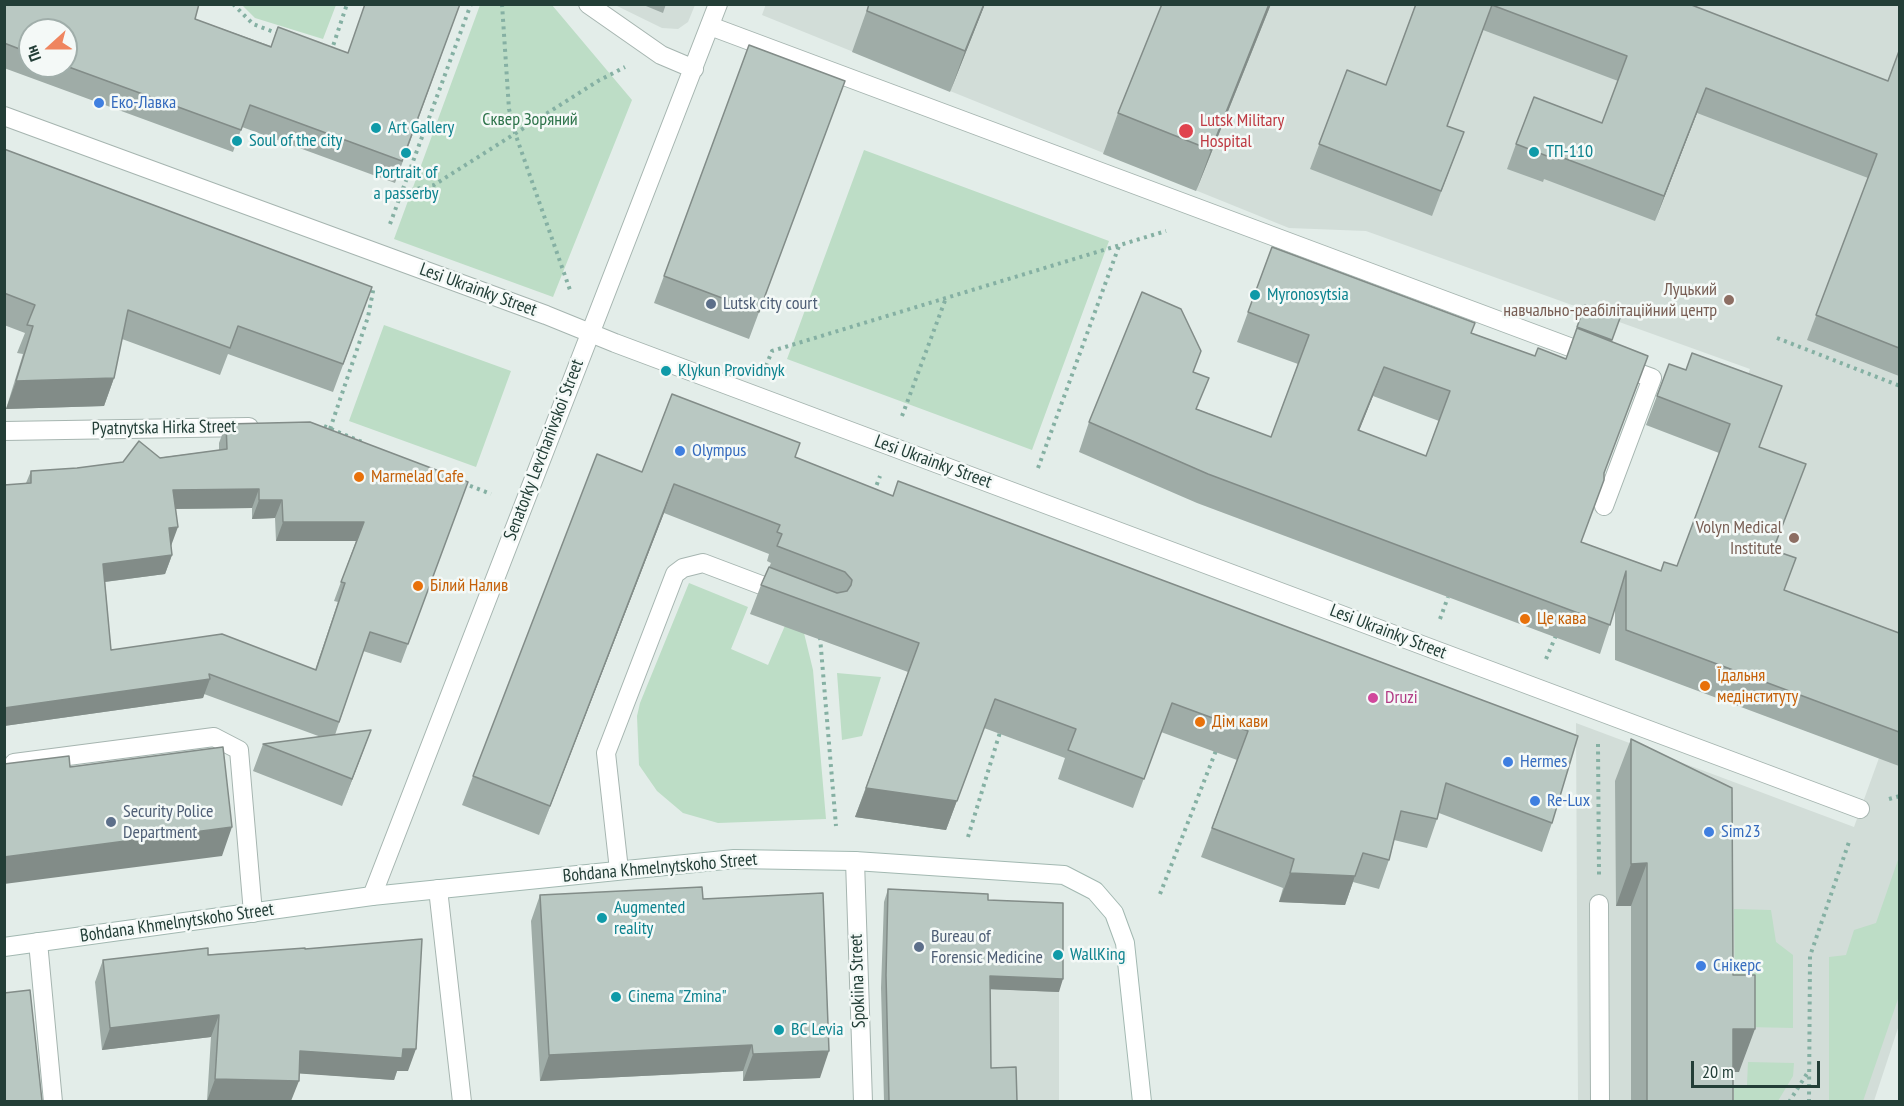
<!DOCTYPE html>
<html>
<head>
<meta charset="utf-8">
<style>
  body { margin:0 }
  #map { position:relative; width:1904px; height:1106px; overflow:hidden; background:#e3ede9; font-family:"PT Sans Narrow",sans-serif }
  canvas { display:block }
  .frame { position:absolute; inset:0; border:6px solid #233e37; pointer-events:none }
  .north { position:absolute; left:18px; top:18px; width:60px; height:60px; box-sizing:border-box; background:#f4f9f7; border:2px solid #a0aeaa; border-radius:50%; rotate:249deg; font-size:16px; font-weight:700; line-height:24px; text-align:center; color:#233e37 }
  .north::after { content:''; display:block; margin:auto; width:21px; height:27px; background:#ef855f; clip-path:polygon(50% 0,100% 100%,50% 72%,0 100%) }
  .scale { position:absolute; left:1691px; top:1061px; width:129px; height:27px; box-sizing:border-box; border:3px solid #233e37; border-top:0; padding-left:8px; font-size:18px; line-height:21px; white-space:nowrap; color:#233e37; -webkit-text-stroke:4px #f4f9f7; paint-order:stroke }
</style>
</head>
<body>
<div id="map">
<canvas width="1904" height="1106"></canvas>
<div class="frame"></div>
<div class="north">Пн</div>
<div class="scale">20 m</div>
</div>
<script>
const c = document.querySelector('canvas').getContext('2d');
c.lineJoin = 'round';
function fillPath(path, color) { c.fillStyle = color; c.fill(path, 'evenodd'); }
function stroke(path, color, width, dash) { c.strokeStyle = color; c.lineWidth = width; c.lineCap = dash ? 'butt' : 'round'; c.setLineDash(dash || []); c.stroke(path); }
function drawText(font, color, halo, rows, align = 'center') {
  c.font = font + ' "PT Sans Narrow",sans-serif'; c.lineWidth = 5; c.setLineDash([]); c.textBaseline = 'middle'; c.strokeStyle = halo; c.fillStyle = color; for (const [text, x, y, turn = 0] of rows) {
    c.save(); c.translate(x, y); c.rotate((+turn || 0) * Math.PI / 180); c.textAlign = isNaN(turn) ? turn : align; if (halo) c.strokeText(text, 0, 0); c.fillText(text, 0, 0); c.restore();
  }
}
fillPath(new Path2D(`
  M766,4L1899,5L1900,1022L1874,1101H1578L1576,723L1854,827L1879,758L1646,671L1678,584L1672,581L1750,369L1366,231L1289,228L762,15Z
  M615,5H695L688,22L678,29L662,28Z
  M984,907L1059,992V1101H988Z`), '#d2ddd8');
fillPath(new Path2D(`
  M242,5H336L323,39L255,18Z
  M480,5H552L632,100L553,297L394,239Z
  M864,150L1109,241L1032,450L787,359Z
  M384,325L511,371L476,467L349,421Z
  M689,583L748,607L731,649L768,665L787,621L804,633L813,670L826,819L718,823L683,813L657,791L639,765L637,716L640,703Z
  M837,673L881,677L862,736L842,740Z
  M1899,857V996L1863,1101H1829V957L1846,955L1854,930L1876,923Z
  M1734,909L1771,910L1776,942L1793,955V1028L1748,1027L1735,1003Z
  M1748,1062L1794,1063L1793,1076L1778,1101H1734V1085H1747Z`), '#bdddc6');
const service = new Path2D(`
  M710,26L1591,355
  M1604,506L1652,378L1619,366
  M14,763L214,737L239,750L253,913
  M619,870L606,753L675,574L683,568L703,563L785,594
  M438,889L462,1102
  M1599,904L1600,1102`);
const pedestrian = new Path2D(`
  M4,116L546,315L615,343L1860,809`);
const minor = new Path2D(`
  M588,4L661,55L694,69
  M4,431L249,427
  M855,861L863,1102
  M372,896L718,4
  M38,942L53,1102`);
const secondary = new Path2D(`
  M4,947L372,896L734,859L855,861L1064,875L1095,891L1114,913L1125,943L1142,1102`);
stroke(service, '#a6b5b0', 20);
stroke(pedestrian, '#a6b5b0', 20);
stroke(minor, '#a6b5b0', 20);
stroke(secondary, '#a2b8b1', 20);
stroke(new Path2D(`
  M233,4L253,24L279,34
  M502,4L509,109L515,133L570,290
  M331,52L347,4
  M403,192L434,185L598,81L625,67
  M390,224L471,4
  M1777,338L1900,386
  M766,366L772,351L1166,231
  M902,416L946,298
  M324,426L362,442
  M330,429L368,317L374,286
  M1038,468L1119,246
  M463,483L491,494
  M874,492L880,476
  M1440,619L1448,597
  M820,637L836,826
  M1546,659L1557,633
  M1598,744L1599,875
  M1889,799L1900,796
  M968,837L1001,729
  M1160,894L1217,748
  M1789,1102L1808,1072
  M1809,1102L1810,956L1850,839`), '#85b0a3', 4, [3, 4.5]);
stroke(service, '#fff', 18);
stroke(pedestrian, '#fff', 18);
stroke(minor, '#fff', 18);
stroke(secondary, '#fff', 18);
fillPath(new Path2D(`
  M4,4L195,19L271,46L348,53L460,4L395,183L242,127L233,152L4,68ZM30,30L66,66H30Z
  M641,4H666L663,13Z
  M869,4H985L950,92L852,52Z
  M1271,4L1196,191L1103,154L1118,113Z
  M1416,4H1689L1888,81L1899,51V376L1807,340L1868,178L1697,113L1655,221L1544,179L1543,182L1507,169L1516,144L1602,123L1618,81L1483,30L1447,126L1464,132L1432,216L1310,169L1347,70L1386,85Z
  M749,45L845,81L749,339L654,303Z
  M4,149L372,287L333,392L228,354L220,375L122,339L114,378L104,406L6,409L23,354L17,353L25,333L4,325Z
  M1272,247L1472,333L1535,356L1566,359L1585,305L1620,318L1611,342L1604,474L1581,542L1661,571L1664,562L1677,566L1719,453L1646,425L1669,364L1759,447L1774,550L1784,590L1899,633V766L1615,660V608L1600,654L1197,503L1079,452L1089,422L1193,372L1197,409L1271,437L1298,364L1237,342ZM1373,396L1439,421L1426,456L1359,431Z
  M226,424L468,482L401,663L363,651L335,735L371,730L342,806L253,771L263,744L321,737L204,694L203,698L4,726L26,483L31,471L77,468L219,450V443ZM252,508V519L275,518L276,541H356L334,601L338,602L315,670L111,650L105,582L165,574L172,555L171,546L176,509Z
  M795,457L1552,823L1542,852L1439,813L1427,848L1394,840L1389,860L1379,889L1353,882L1345,905L1279,902L1283,888L1201,857L1237,760L1161,732L1133,808L1058,779L1065,758L984,728L946,830L855,817L908,672L750,614L761,585L771,563L767,561L769,554L664,513L539,835L462,805L473,776L642,472Z
  M1631,739L1733,975L1739,1072H1733V1101H1631V906H1616L1615,781Z
  M888,889L988,900L1059,992L990,989L991,1068L1017,1101H884L881,988L884,902Z
  M540,895L703,899L820,1078L743,1081V1071L540,1081L531,921Z
  M305,949L408,1071H397L394,1080L299,1073L207,1101L211,1037L102,1050L95,982L103,960Z`), '#9faca7');
fillPath(new Path2D(`
  M984,4H985L950,92L965,51Z
  M1269,4H1271L1196,191L1211,150Z
  M1706,88L1697,113L1655,221L1664,196Z
  M1384,367L1373,396L1347,460L1358,430Z
  M114,378L104,406L6,409L16,381Z
  M674,484L664,513L539,835L550,806Z
  M259,489L252,508L166,509L173,490Z
  M259,500H282L275,518L252,519Z
  M283,522H364L357,541H276Z
  M178,527L171,546L169,528Z
  M172,555L165,574L96,583L103,564Z
  M210,679L203,698L4,726V708Z
  M995,699L946,830L855,817L866,788Z
  M371,730L361,757L342,806L352,779Z
  M232,827L222,856L4,884V857Z
  M1647,863L1631,906H1616L1631,864Z
  M1290,873L1355,876L1345,905L1279,902Z
  M990,976L1063,979L1059,992L985,989Z
  M219,1015L211,1037L102,1050L110,1028Z
  M1733,1029H1755L1739,1072H1717Z
  M752,1045L743,1071L540,1081L549,1055Z
  M403,1049H416L408,1071H397L394,1080L292,1073L300,1051Z
  M829,1051L820,1078L743,1081L753,1054Z
  M215,1079L299,1081L291,1101H207Z`), '#828c88');
const building = new Path2D(`
  M4,4H199L195,19L271,47L278,27L348,53L365,4H460L402,161L250,105L241,130L66,66V30H30V53L4,43Z
  M869,4H984L965,51L867,11Z
  M1162,4H1269L1211,150L1118,113Z
  M1416,4H1689L1888,81L1899,51V348L1816,315L1877,154L1706,88L1664,196L1553,154L1552,158L1516,144L1534,97L1602,123L1627,56L1492,5L1447,126L1464,132L1441,191L1319,144L1347,70L1386,85Z
  M749,45L845,81L759,312L664,276Z
  M4,149L372,287L343,364L238,326L230,348L128,310L114,378L16,381L33,326L27,325L35,305L4,293Z
  M1272,247L1475,323L1471,333L1535,356L1538,348L1566,359L1577,328L1648,356L1604,473V480L1581,542L1661,571L1664,562L1677,566L1730,424L1657,396L1669,364L1686,370L1692,353L1782,386L1759,447L1806,464L1773,550L1796,558L1784,590L1899,633V732L1626,630V571L1610,625L1208,474L1089,422L1142,292L1181,309L1201,351L1193,372L1209,378L1196,409L1271,437L1309,335L1248,312ZM1384,367L1450,391L1426,456L1358,430Z
  M1585,305L1620,318L1612,340L1577,327Z
  M672,394L800,443L795,457L893,496L898,481L1578,736L1552,823L1446,783L1437,819L1401,811L1389,860L1363,853L1355,876L1290,873L1294,859L1212,828L1248,731L1172,703L1144,779L1068,750L1076,729L995,699L957,801L866,788L919,643L761,585L769,567L837,593L847,591L851,585L852,580L845,572L777,546L782,534L777,532L780,525L674,484L550,806L473,776L597,454L642,472Z
  M310,422L468,482L408,644L370,632L339,722L209,674L210,679L4,708V485L31,483V471L77,468L123,462L139,441L160,458L227,449L226,424ZM259,489V500H282L283,522H364L341,582L345,583L316,670L222,634L111,650L103,564L172,555L169,528L178,527L173,490Z
  M371,730L352,779L263,744Z
  M1631,739L1732,788L1733,975H1755V1029H1733V1101H1647V863L1631,864Z
  M223,747L232,827L4,857V764L69,756L70,767Z
  M702,887L703,899L823,893L829,1051L753,1054L752,1045L549,1055L540,895Z
  M888,889L988,894V900L1063,903V979L990,976L991,1068L1016,1067L1017,1101H889L886,975Z
  M422,939L416,1049H403L402,1058L300,1051L299,1081L215,1079L219,1015L110,1028L103,960L208,948V955L305,948V949Z
  M30,990L42,1101H4V993Z`);
fillPath(building, '#b9c8c2');
stroke(building, '#828c88', 1.5);
for (const [x, y, r, color] of [
  [99,103,6,"#3f7fe0"],
  [376,128,6,"#0f9aa8"],
  [1186,131,8,"#e0444e"],
  [237,141,6,"#0f9aa8"],
  [1534,152,6,"#0f9aa8"],
  [406,153,6,"#0f9aa8"],
  [1255,295,6,"#0f9aa8"],
  [1729,300,6,"#8d6e63"],
  [711,304,6,"#5c6f8a"],
  [666,371,6,"#0f9aa8"],
  [680,451,6,"#3f7fe0"],
  [359,477,6,"#e8710a"],
  [1794,538,6,"#8d6e63"],
  [418,586,6,"#e8710a"],
  [1525,619,6,"#e8710a"],
  [1705,686,6,"#e8710a"],
  [1373,698,6,"#d1479c"],
  [1200,722,6,"#e8710a"],
  [1508,762,6,"#3f7fe0"],
  [1535,801,6,"#3f7fe0"],
  [111,822,6,"#5c6f8a"],
  [1709,832,6,"#3f7fe0"],
  [602,918,6,"#0f9aa8"],
  [919,947,6,"#5c6f8a"],
  [1058,955,6,"#0f9aa8"],
  [1701,966,6,"#3f7fe0"],
  [616,997,6,"#0f9aa8"],
  [779,1030,6,"#0f9aa8"]
]) { const dot = new Path2D(); dot.arc(x, y, r, 0, 2 * Math.PI); c.fillStyle = color; c.fill(dot); stroke(dot, '#f4f9f7', 2); }
drawText('18px', '#366cbe', '#f4f9f7', [
  ["Еко-Лавка",111,103],
  ["Olympus",692,451],
  ["Hermes",1520,762],
  ["Re-Lux",1547,801],
  ["Sim23",1721,832],
  ["Снікерс",1713,966]
], 'left');
drawText('18px', '#2e744b', '#f4f9f7', [
  ["Сквер Зоряний",530,120]
]);
drawText('18px', '#be3a42', '#f4f9f7', [
  ["Lutsk Military",1200,121],
  ["Hospital",1200,142]
], 'left');
drawText('18px', '#0d838f', '#f4f9f7', [
  ["Art Gallery",388,128],
  ["Soul of the city",249,141],
  ["ТП-110",1546,152],
  ["Portrait of",406,173,"center"],
  ["a passerby",406,194,"center"],
  ["Myronosytsia",1267,295],
  ["Klykun Providnyk",678,371],
  ["Augmented",614,908],
  ["reality",614,929],
  ["WallKing",1070,955],
  ["Cinema \"Zmina\"",628,997],
  ["BC Levia",791,1030]
], 'left');
drawText('18px', '#233e37', '#f4f9f7', [
  ["Lesi Ukrainky Street",478,290,20],
  ["Pyatnytska Hirka Street",164,428,-1],
  ["Senatorky Levchanivskoi Street",544,450,-69],
  ["Lesi Ukrainky Street",933,462,20],
  ["Lesi Ukrainky Street",1388,632,21],
  ["Bohdana Khmelnytskoho Street",660,868,-5],
  ["Bohdana Khmelnytskoho Street",177,923,-8],
  ["Spokiina Street",858,981,-92]
]);
drawText('18px', '#785e54', '#f4f9f7', [
  ["Луцький",1717,290],
  ["навчально-реабілітаційний центр",1717,311],
  ["Volyn Medical",1782,528],
  ["Institute",1782,549]
], 'right');
drawText('18px', '#4e5e75', '#f4f9f7', [
  ["Lutsk city court",723,304],
  ["Security Police",123,812],
  ["Department",123,833],
  ["Bureau of",931,937],
  ["Forensic Medicine",931,958]
], 'left');
drawText('18px', '#c56008', '#f4f9f7', [
  ["Marmelad Cafe",371,477],
  ["Білий Налив",430,586],
  ["Це кава",1537,619],
  ["Їдальня",1717,676],
  ["медінституту",1717,697],
  ["Дім кави",1212,722]
], 'left');
drawText('18px', '#b23c85', '#f4f9f7', [
  ["Druzi",1385,698]
], 'left');
</script>
</body>
</html>
